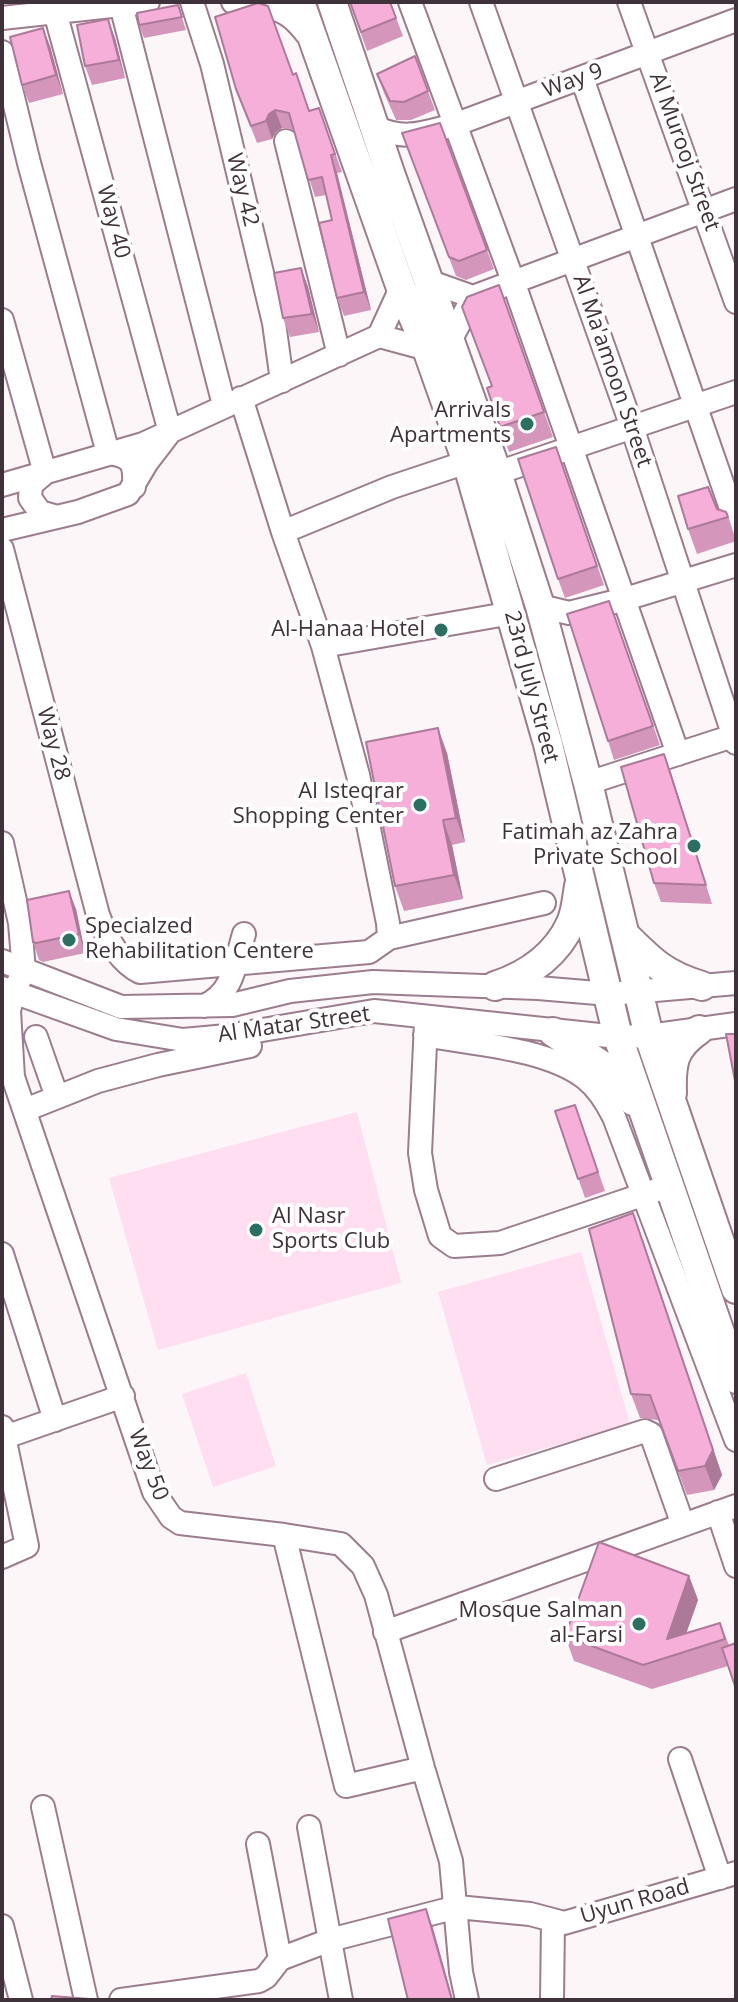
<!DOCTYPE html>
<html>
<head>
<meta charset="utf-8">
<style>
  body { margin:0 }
  #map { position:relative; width:738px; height:2002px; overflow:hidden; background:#fcf6f9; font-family:"Open Sans",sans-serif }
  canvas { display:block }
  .frame { position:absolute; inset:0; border:4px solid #3f323a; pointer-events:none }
</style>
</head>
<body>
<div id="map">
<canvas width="738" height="2002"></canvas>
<div class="frame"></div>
</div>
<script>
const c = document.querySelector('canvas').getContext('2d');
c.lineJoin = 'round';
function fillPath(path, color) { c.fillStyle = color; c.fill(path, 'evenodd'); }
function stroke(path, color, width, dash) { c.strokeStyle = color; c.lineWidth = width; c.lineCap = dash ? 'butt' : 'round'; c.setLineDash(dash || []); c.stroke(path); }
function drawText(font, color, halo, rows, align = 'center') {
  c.font = font + ' "Open Sans",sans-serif'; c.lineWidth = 8; c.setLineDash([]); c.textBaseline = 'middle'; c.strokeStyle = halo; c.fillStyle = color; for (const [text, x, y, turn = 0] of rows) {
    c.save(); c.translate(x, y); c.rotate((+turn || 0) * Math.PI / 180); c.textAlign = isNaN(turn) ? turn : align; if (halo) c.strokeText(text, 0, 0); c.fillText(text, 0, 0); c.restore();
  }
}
fillPath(new Path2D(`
  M357,1112L401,1283L158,1350L109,1178Z
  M581,1252L630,1424L487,1465L438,1292Z
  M246,1373L276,1466L213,1487L182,1394Z`), '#fedef0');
const minor = new Path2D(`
  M192,2L212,64L274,323L282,381
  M233,2L242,6L276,2
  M410,2L513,281L678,754
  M481,2L632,427L736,743
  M629,2L736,302
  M121,5L224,405
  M2,18L148,2
  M2,52L29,163L108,453C133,456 135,464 134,487
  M582,78L736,523
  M374,127C406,141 422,133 454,125L736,20
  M286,141L339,355
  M428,281L473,297L736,199
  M2,320L45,473L31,485L30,498L40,512L54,516
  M379,336L401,288
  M450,341L473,297
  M497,473L736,392
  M2,485L143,444L379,336L427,349
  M2,530L78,512L128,494L147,462L170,432L55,12
  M283,532L392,487L467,462
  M2,549L98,915C106,937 118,961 140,972L369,952L389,938L388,923L358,775L323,646L283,532L241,398
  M540,606L569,613L622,600L736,565
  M323,646L512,613
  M588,783L736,735
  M2,843L20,923L24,971L13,993L9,1011L13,1077L154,1492L171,1517L180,1523L284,1535L341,1544L363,1566L376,1595L423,1768L451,1861L461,1972L467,2000
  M389,938L544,903
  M2,961L121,1007L232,1005L290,991L373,982L538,988L609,994L736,983
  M2,988L116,1029L183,1040L227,1036L374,1011L618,1037L649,1036L736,1024
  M204,1006C234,993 235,963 244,934
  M426,1022L420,1153L426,1190L440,1236L454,1246L500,1243L657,1190
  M425,1035C473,1044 546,1048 585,1078C598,1088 607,1103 614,1117L736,1440
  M36,1037L57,1097
  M25,1110L98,1081L158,1065L250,1046
  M2,1254L55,1420
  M2,1427L27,1546L2,1557
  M2,1438L123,1396
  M496,1479L645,1431L651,1434L683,1525
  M718,1512L736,1566
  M284,1535L346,1786L423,1768
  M385,1632L736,1506
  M680,1759L720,1878
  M43,1807L86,2000
  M309,1827L341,2000
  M258,1844L280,1959
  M2,1926L21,2000
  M121,2000L259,1981L266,1977L280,1959L330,1940L457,1907L530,1914L564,1923L736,1873
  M552,2000L553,1922`);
const major = new Path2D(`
  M300,2L401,288L427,349L467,462L548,744L618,1037L736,1379
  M332,2L390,173L497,473L540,606L588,783L649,1036L736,1289
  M265,3C286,8 295,14 309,32
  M625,935C652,962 665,975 702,986
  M495,986C528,975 556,956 571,923C576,912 577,898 579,886
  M553,1032L603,1066L633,1101
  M672,1093C671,1063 673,1048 699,1030`);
stroke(minor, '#9b7d8e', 26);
stroke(major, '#9b7d8e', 32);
stroke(minor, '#fff', 22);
stroke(major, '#fff', 28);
fillPath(new Path2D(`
  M350,2H390L403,36L367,51Z
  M178,5L186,30L144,38L139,25Z
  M115,38L125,78L92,85L85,66Z
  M50,46L63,94L29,103L22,85Z
  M415,56L435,110L411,120H396L384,93L377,74Z
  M293,75L309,111L319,108L342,172L337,173L371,310L344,316L337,298L332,220L326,195L315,197L294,130L282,128L276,132L272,139L257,143L236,89Z
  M440,123L494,269L466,280L456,276L402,133Z
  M301,268L308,287L319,332L290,337L283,318Z
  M499,285L553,437L509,452L487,388L491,386Z
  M556,447L604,585L565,598L558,579Z
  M717,509L727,512L736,541L697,554L688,529Z
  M609,601L660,745L614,760L608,741Z
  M447,753L465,842L452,845L463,899L404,911L395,886Z
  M671,773L712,904L661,902L654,883Z
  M76,909L85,953L43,962L39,960L33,942Z
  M575,1105L605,1191L585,1198L555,1111Z
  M642,1237L722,1475L714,1490L687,1495L658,1420L640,1418L631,1394Z
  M689,1576L698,1600L686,1633L720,1623L729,1645L728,1666L652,1689L574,1661L565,1636Z`), '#d496bb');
fillPath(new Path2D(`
  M108,19L115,38L125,78L119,60Z
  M43,28L50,46L63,94L56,75Z
  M275,110L282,128L276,132L272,139L266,121L269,114Z
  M331,155L337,173L371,310L364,292Z
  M301,268L308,287L319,332L312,314Z
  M438,728L447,753L465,842L456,818Z
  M664,754L671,773L712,904L706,885Z
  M443,820L452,845L463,899L454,875Z
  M69,891L76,909L85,953L79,934Z
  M633,1213L722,1475L714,1490L705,1466Z
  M689,1576L698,1600L679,1654L667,1639Z
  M426,1909L433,1928L453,2000H452Z`), '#ac7a98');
const building = new Path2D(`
  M350,2H390L396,18L361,32Z
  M258,3L268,6L293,75L296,73L309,111L319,108L335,154L331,155L364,292L337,298L319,223L332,220L322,177L308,180L289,113L275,110L269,114L266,121L251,126L236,89L215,17Z
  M178,5L182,17L139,25L137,13Z
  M108,19L119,60L85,66L77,25Z
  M43,28L56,75L22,85L10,37Z
  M415,56L428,91L404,102L390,101L377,74Z
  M440,123L487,250L459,261L449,257L402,133Z
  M301,268L312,314L283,318L274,273Z
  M499,285L544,412L500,427L487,388L492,386L462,307L467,297Z
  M556,447L597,566L558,579L518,459Z
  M708,487L717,509L726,512L728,517L688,529L678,496Z
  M609,601L653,726L608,741L567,614Z
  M438,728L456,818L443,820L454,875L395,886L366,742Z
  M664,754L706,885L654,883L621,767Z
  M69,891L79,934L36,943L33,942L27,900Z
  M726,1034H736V1086Z
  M575,1105L598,1172L578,1179L555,1111Z
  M633,1213L713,1450L705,1466L678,1471L650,1395L631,1394L589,1229Z
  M599,1542L689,1576L667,1639L720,1623L725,1639L643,1665L565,1636Z
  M736,1643V1689L722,1648Z
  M426,1909L452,2000H408L388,1919Z
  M52,1996L102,2000H51Z`);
fillPath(building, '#f6afd9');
stroke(building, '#ac7a98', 2);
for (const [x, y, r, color] of [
  [527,424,8,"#2b6f62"],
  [441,630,8,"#2b6f62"],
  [420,805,8,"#2b6f62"],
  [694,846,8,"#2b6f62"],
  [69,940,8,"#2b6f62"],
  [256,1230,8,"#2b6f62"],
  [639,1624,8,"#2b6f62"]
]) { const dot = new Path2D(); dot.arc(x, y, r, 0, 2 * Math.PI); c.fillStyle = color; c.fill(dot); stroke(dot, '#fff', 3); }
drawText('22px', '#3f323a', '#fff', [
  ["Way 9",573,81,-20],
  ["Al Murooj Street",684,152,70],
  ["Way 42",242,190,76],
  ["Way 40",113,222,75],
  ["Al Ma'amoon Street",612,371,71],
  ["23rd July Street",531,687,75],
  ["Way 28",53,744,75],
  ["Al Matar Street",294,1025,-8],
  ["Way 50",148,1465,69],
  ["Uyun Road",635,1902,-16]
]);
drawText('22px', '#3f323a', '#fff', [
  ["Arrivals",511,411],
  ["Apartments",511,436],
  ["Al-Hanaa Hotel",425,630],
  ["Al Isteqrar",404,792],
  ["Shopping Center",404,817],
  ["Fatimah az Zahra",678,833],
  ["Private School",678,858],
  ["Specialzed",85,927,"left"],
  ["Rehabilitation Centere",85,952,"left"],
  ["Al Nasr",272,1217,"left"],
  ["Sports Club",272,1242,"left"],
  ["Mosque Salman",623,1611],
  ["al-Farsi",623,1636]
], 'right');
</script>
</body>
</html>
